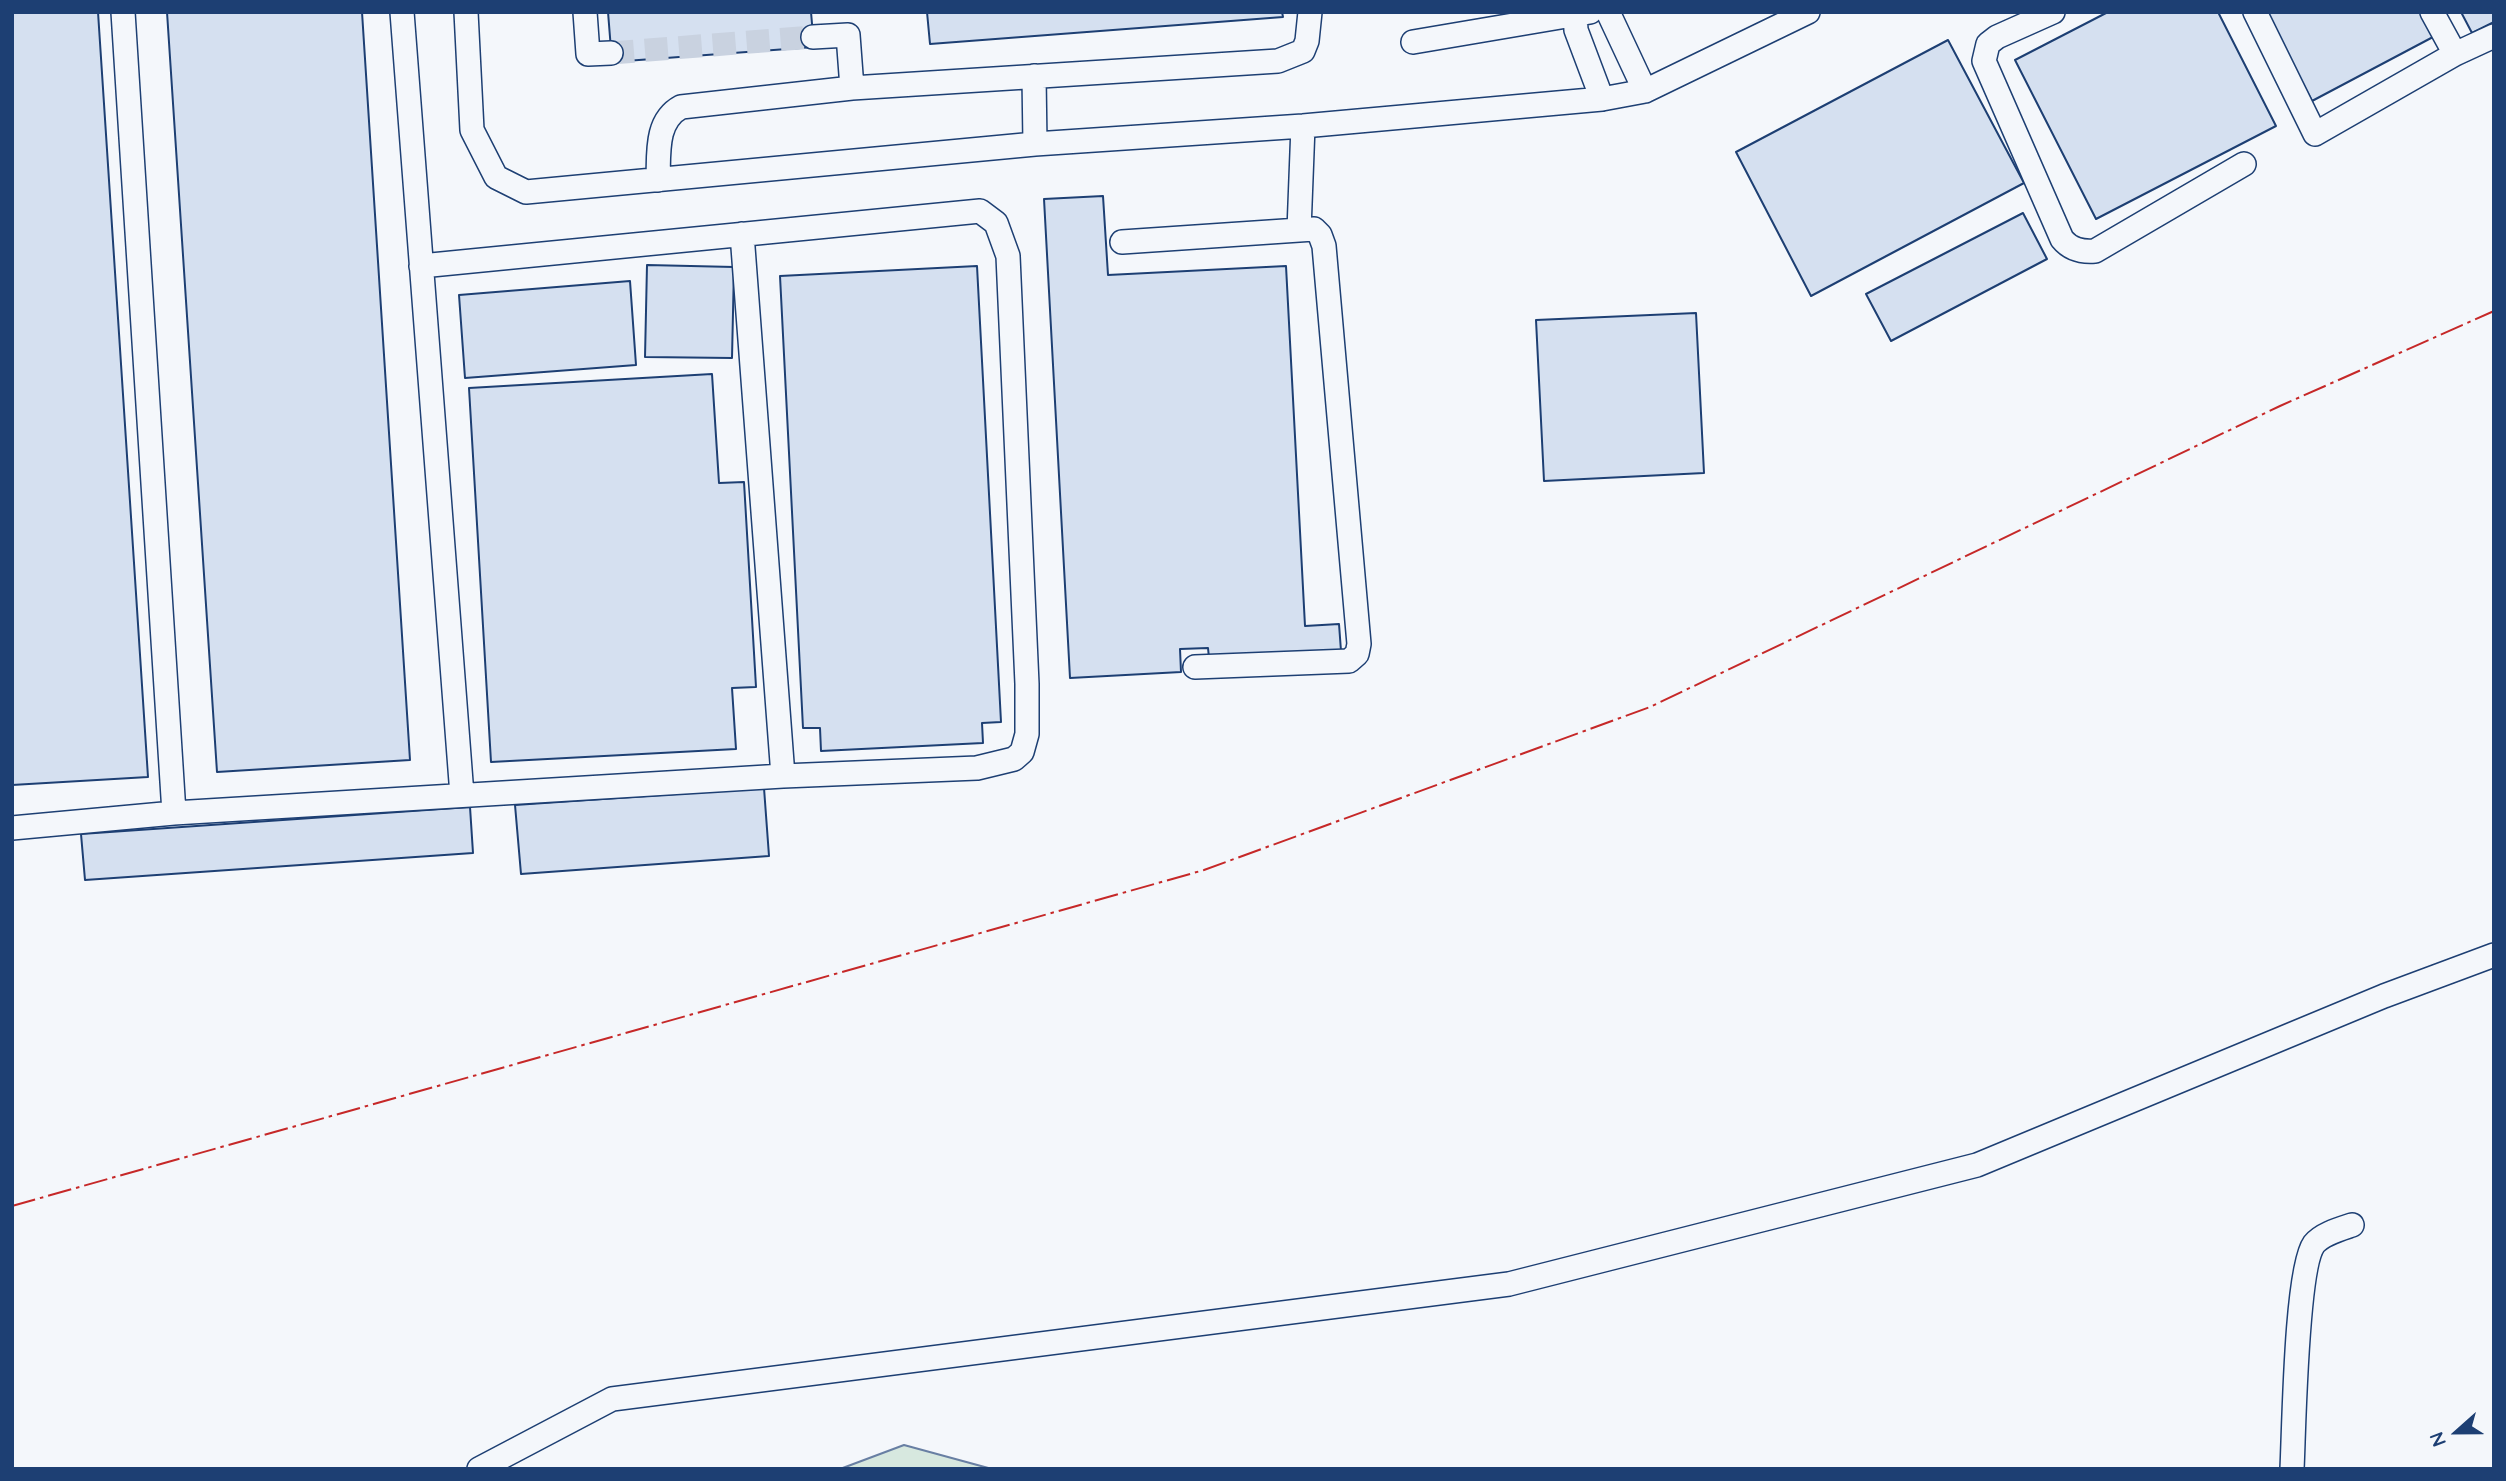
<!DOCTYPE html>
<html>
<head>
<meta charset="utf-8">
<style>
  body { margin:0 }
  #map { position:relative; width:2506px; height:1481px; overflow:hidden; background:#f4f7fb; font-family:Quicksand,sans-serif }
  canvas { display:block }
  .frame { position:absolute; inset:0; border:14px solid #1d3f73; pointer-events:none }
  .north { position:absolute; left:2422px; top:1397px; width:70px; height:70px; -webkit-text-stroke:5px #f4f7fb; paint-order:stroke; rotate:249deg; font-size:19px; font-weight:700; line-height:28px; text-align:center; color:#1d3f73 }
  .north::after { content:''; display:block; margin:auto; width:24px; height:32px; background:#1d3f73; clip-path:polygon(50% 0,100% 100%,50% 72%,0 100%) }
</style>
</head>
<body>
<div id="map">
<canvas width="2506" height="1481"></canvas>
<div class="frame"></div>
<div class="north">N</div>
</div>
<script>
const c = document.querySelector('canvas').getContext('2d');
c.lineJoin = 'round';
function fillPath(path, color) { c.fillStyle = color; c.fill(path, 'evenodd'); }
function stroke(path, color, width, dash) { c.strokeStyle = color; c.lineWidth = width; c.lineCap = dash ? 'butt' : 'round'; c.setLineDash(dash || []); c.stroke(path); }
const green = new Path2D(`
  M904,1445L992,1469H993H840Z`);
fillPath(green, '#d7e8df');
stroke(green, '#687fa3', 2);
const building = new Path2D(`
  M12,12H98L148,777L12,785Z
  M167,12H362L410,760L217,772Z
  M608,12H811L814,47L612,62Z
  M927,12H1282L1283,17L930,44Z
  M2108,12H2218L2276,126L2096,219L2015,60Z
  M2265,12H2420L2433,37L2312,101Z
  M2461,12H2494V22L2472,33Z
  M1948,40L2024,183L1811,296L1736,152Z
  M1103,196L1108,275L1286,266L1305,626L1339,624L1341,651L1209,658L1208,648L1180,649L1181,672L1070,678L1044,199Z
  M2023,213L2047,259L1891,341L1866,294Z
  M647,265L734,267L732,358L645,357Z
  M977,266L1001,722L982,723L983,743L821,751L820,728H803L780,276Z
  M630,281L636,365L465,378L459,295Z
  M1696,313L1704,473L1544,481L1536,320Z
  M712,374L719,483L744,482L756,687L732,688L736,749L491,762L469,388Z
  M764,788L769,856L521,874L515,805Z
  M470,807L473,853L85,880L81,834Z`);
fillPath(building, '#d5e0f0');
stroke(building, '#1d3f73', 2);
stroke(new Path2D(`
  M611,53L813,37`), '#c9d2e0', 23, [23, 11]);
const minor = new Path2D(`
  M123,12L174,813
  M402,12L462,795
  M466,12L472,130L496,177L526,192L1035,144L1303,126L1602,99L1645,91L1808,12
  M585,12L588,54L611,53
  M1575,12L1576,30L1602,99
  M1608,12L1645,91
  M2053,12L1997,37L1988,44L1984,61L2062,239C2071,250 2082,252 2095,251L2244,164
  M2255,12L2315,134L2455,54L2494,36
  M2432,12L2455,54
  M813,37L848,35L852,88
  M1413,42L1590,12
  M1034,76L1035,144
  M658,180C659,154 655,121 681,107L852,88L1278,61L1303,51L1307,41L1310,12
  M1299,230L1303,126
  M742,234L783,776
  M1122,242L1314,229L1320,235L1324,246L1359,644L1357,654L1349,661L1195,667
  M12,828L174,813L783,776L977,768L1014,759L1022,752L1027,734V684L1008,256L996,223L980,211L421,266
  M479,1469L612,1399L1509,1284L1977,1165L2384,996L2494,955
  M2292,1469C2294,1429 2296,1269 2314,1244C2322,1234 2340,1229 2352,1225`);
stroke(minor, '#1d3f73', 26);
stroke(minor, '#f4f7fb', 23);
stroke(new Path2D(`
  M12,1206L1204,870L1650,707L2280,406L2494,311`), '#c62828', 2, [24, 5, 3.5, 5]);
</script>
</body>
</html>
